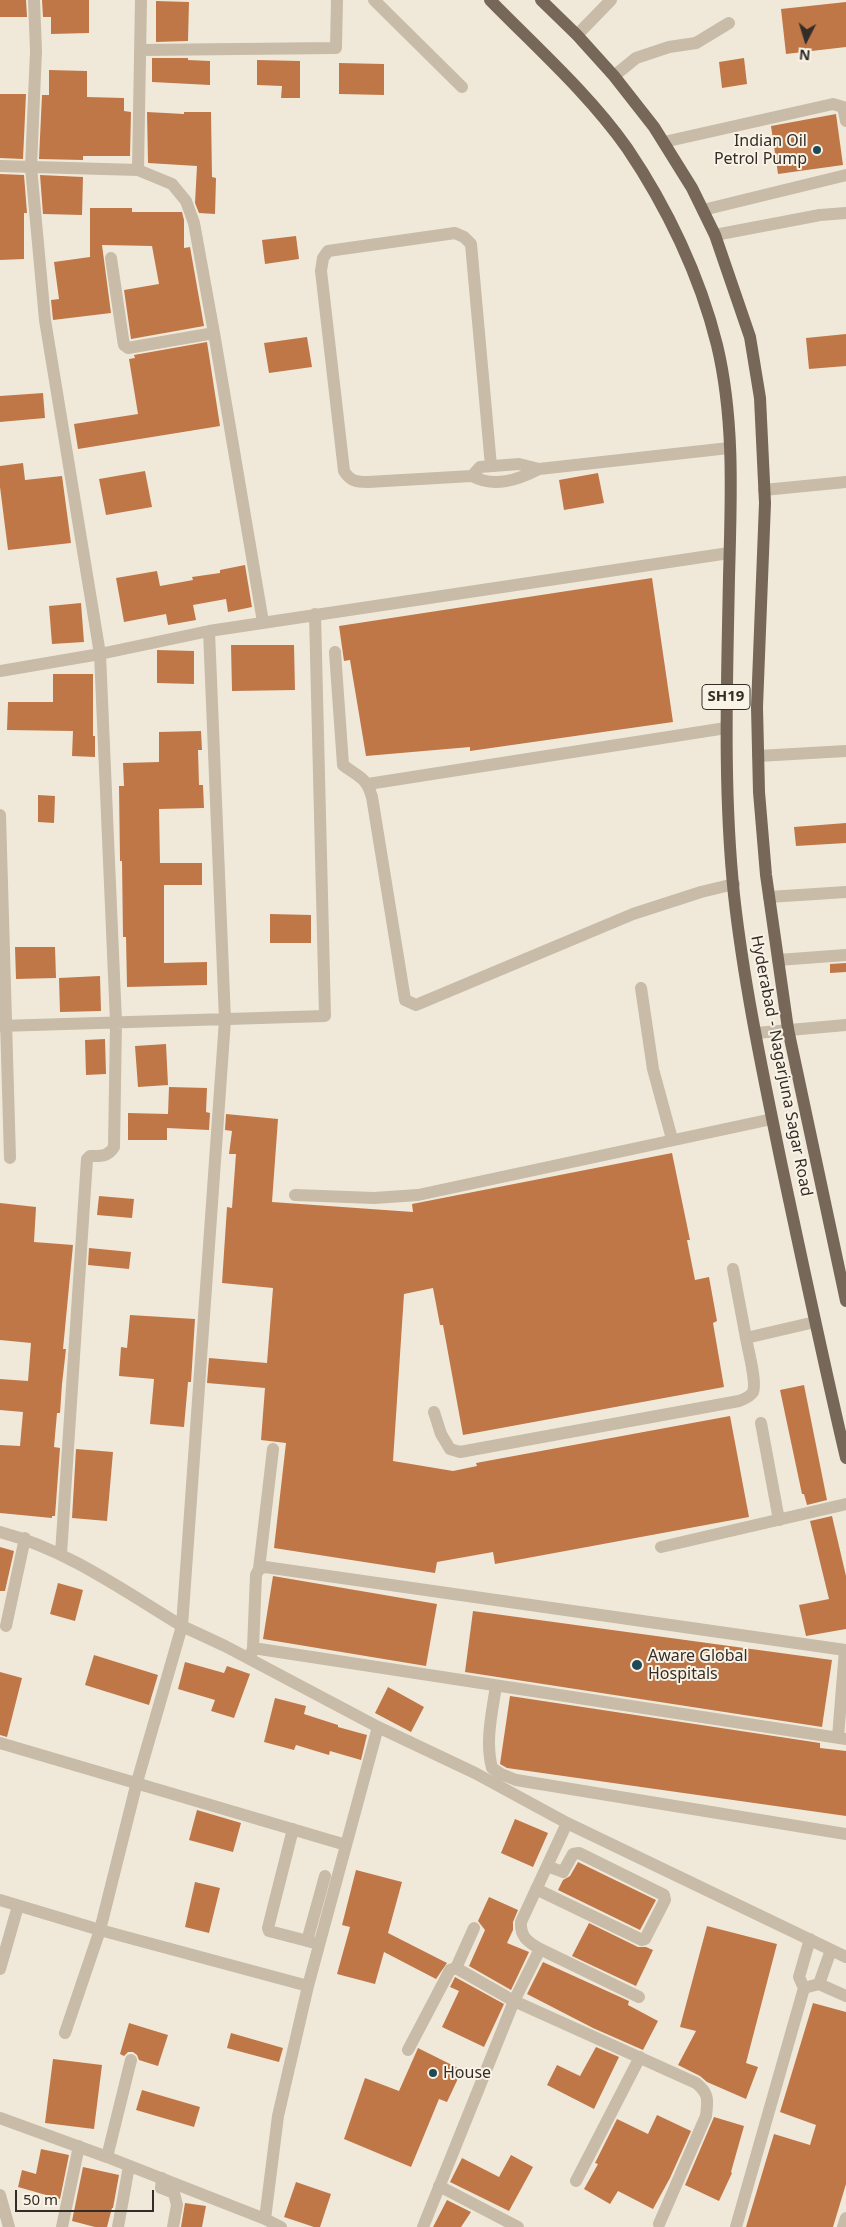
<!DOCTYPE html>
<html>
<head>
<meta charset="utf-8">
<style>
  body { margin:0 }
  #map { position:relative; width:846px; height:2227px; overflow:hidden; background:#f0e9da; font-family:"Noto Sans",sans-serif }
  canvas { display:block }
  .north { position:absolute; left:781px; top:15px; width:50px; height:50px; -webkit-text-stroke:4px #f8f3e6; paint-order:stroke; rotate:185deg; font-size:14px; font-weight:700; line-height:20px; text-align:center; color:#342d27 }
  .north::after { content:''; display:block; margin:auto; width:18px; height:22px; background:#342d27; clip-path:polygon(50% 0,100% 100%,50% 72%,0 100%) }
  .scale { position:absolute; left:15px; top:2190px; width:139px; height:22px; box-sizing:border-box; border:2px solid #342d27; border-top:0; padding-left:6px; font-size:15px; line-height:18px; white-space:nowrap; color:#342d27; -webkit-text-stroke:4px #f8f3e6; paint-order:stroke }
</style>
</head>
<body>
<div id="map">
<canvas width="846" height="2227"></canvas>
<div class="north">N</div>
<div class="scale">50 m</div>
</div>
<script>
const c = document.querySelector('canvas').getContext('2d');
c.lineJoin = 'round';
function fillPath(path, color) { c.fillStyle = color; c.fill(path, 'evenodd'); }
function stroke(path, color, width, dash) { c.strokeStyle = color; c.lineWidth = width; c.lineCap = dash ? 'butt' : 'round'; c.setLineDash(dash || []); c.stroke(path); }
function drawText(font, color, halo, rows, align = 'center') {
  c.font = font + ' "Noto Sans",sans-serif'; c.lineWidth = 4; c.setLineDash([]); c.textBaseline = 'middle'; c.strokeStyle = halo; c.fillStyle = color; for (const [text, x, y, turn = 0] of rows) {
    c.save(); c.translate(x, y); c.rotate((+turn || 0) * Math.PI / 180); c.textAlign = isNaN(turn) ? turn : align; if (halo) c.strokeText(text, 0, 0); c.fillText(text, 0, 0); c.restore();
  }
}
fillPath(new Path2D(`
  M0,0H26L27,17H0Z
  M42,0H89V33L51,34V17H43Z
  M156,1L189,2L188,41L156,42Z
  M846,2V47L786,54L781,9Z
  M152,58H188V60L210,61V85L152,82Z
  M744,58L747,84L722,88L719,62Z
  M257,60L300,61V98H281L282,86L257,85Z
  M339,63L384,64V95L339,94Z
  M49,70L87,71V97L124,98V111L131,112L130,156H83V160L39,159L42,95H49Z
  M0,94H26L23,159L0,158Z
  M147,112L184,114V112H211L212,177L216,178L215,214L199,213L195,203L197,166L148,163Z
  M836,114L843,165L778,174L771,126Z
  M0,174L24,175L27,213H24V259L0,260Z
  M40,175L83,177L82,215L43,214Z
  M90,208H132V212H182L184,220V248L190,247L204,326L131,339L124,290L159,284L152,246L102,245L111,313L53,320L51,300L59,299L54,262L90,257Z
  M296,236L299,259L265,264L262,240Z
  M846,334V366L809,369L806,338Z
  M307,337L312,367L269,373L264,343Z
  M207,342L220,426L78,449L74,424L138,414L129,359L135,358L134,355Z
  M43,393L45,418L0,422V396Z
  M23,463L25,480L62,476L71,543L8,550L0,487V466Z
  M145,471L152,507L106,515L99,479Z
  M598,473L604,503L564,510L559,480Z
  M245,565L252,607L228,612L226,599L193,605L196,620L168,625L166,614L124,622L116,578L157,571L160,586L193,580L192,577L220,573V570Z
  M652,578L673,722L470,751V747L366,756L350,660L344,661L339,626Z
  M81,603L84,642L52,644L49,606Z
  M231,645H294L295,690L232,691Z
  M157,650L194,651V684L157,683Z
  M53,674H93V736H95V757L72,756L73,731L7,730L8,702H53Z
  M201,731L202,750H198L199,785H203L204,808L159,809L160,863H202V885H164V963L207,962V985L127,987L126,937H123L122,861H120L119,786H124L123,763L159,762V732Z
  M38,795L55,796L54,823L38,822Z
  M846,823V843L796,846L794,827Z
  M270,914L311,915V943H270Z
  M15,947H55L56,978L16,979Z
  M846,963V972L830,973V964Z
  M100,976L101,1011L60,1012L59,978Z
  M105,1039L106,1074L86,1075L85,1040Z
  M166,1044L168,1085L138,1087L135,1046Z
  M169,1087L207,1088L206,1112L210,1113L209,1130L167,1128V1140H128V1113L168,1114Z
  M226,1114L278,1119L272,1202L413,1212L412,1204L672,1153L690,1240H687L695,1280L709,1277L717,1321L713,1323L724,1387L463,1435L443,1325H440L433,1288L404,1294L393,1461L453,1471L477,1466L476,1463L730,1416L749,1517L495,1564L493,1552L437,1562L435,1573L274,1548L286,1443L261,1440L265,1388L207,1383L209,1358L267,1363L273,1288L222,1283L227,1207L232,1208L236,1154H229L232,1131L225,1130Z
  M99,1196L134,1199L132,1218L97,1215Z
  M0,1203L36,1207L34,1242L73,1245L63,1349H66L62,1384L60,1413H57L54,1447L60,1448L55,1516H52V1518L0,1513V1445L20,1446L23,1412L0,1410V1379L28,1381L31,1343L0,1340Z
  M89,1248L131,1252L129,1269L88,1265Z
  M130,1315L195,1319L191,1382H188L184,1427L150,1424L154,1379L119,1376L121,1347L127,1348Z
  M804,1385L827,1500L807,1505L804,1494H802L780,1390Z
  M76,1449L113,1452L107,1521L72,1518Z
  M832,1516L846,1576V1629L806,1636L799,1605L829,1599L810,1521Z
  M0,1547L14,1551L5,1591H0Z
  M273,1576L437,1604L426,1666L263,1639Z
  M58,1583L83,1590L75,1621L50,1614Z
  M473,1611L832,1660L822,1727L465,1672Z
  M94,1655L158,1675L149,1705L85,1685Z
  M185,1662L224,1673L227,1666L250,1674L234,1718L211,1711L215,1700L178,1689Z
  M0,1672L22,1678L7,1737L0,1735Z
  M388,1687L424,1707L411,1732L375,1713Z
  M510,1696L820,1743V1748L846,1751V1816L507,1768L500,1764Z
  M275,1698L306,1706L304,1714L338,1725V1727L367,1735L361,1760L330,1751L329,1755L296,1745L294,1750L264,1742Z
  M197,1810L241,1823L233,1852L189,1840Z
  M515,1819L548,1833L533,1867L501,1853Z
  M578,1862L656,1900L640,1930L558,1890L563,1880L570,1876Z
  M356,1870L402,1882L388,1933L447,1963L436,1979L384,1952L375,1984L337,1974L350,1927L342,1925Z
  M195,1882L220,1888L209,1933L185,1927Z
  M489,1897L518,1910L513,1922V1930L507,1943L529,1952L511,1990L469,1966L485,1930L478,1921Z
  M589,1923L638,1947H646L653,1950L636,1986L572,1956Z
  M707,1926L777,1944L746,2063L758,2067L746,2099L707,2082L700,2076L678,2065L696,2031L680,2027Z
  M543,1962L629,2001L628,2005L658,2021L643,2050L593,2028L527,1994Z
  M455,1977L504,2004L484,2047L442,2027L459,1991L450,1987Z
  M813,2003L846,2012V2184L833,2227H746L774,2134L810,2145L816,2125L780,2112Z
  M129,2023L168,2035L158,2066L139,2060L137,2055L133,2052H128L124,2056L120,2054Z
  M231,2033L283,2048L279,2062L227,2048Z
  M596,2047L619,2057L594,2109L547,2085L557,2065L580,2076Z
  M418,2048L462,2070L447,2102L439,2099L411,2167L344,2139L365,2078L399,2091Z
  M53,2059L102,2065L94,2129L45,2123Z
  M142,2090L200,2107L194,2127L136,2110Z
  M657,2115L691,2131L670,2178L653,2209L618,2191L610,2204L584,2189L598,2164L595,2163L617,2119L648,2134Z
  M714,2117L744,2126L731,2172L732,2173L719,2201L685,2185Z
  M41,2149L69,2155L60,2199L18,2187L22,2170L36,2174Z
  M511,2155L533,2167L509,2211L450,2182L462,2158L499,2177Z
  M83,2167L119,2175L113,2208H112L107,2227H95L72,2221Z
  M296,2182L331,2194L320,2227H314L284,2217Z
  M447,2200L471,2212L461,2227H433Z
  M185,2203L206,2206L202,2227H181Z`), '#c07748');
stroke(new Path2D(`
  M34,0L36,51L31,167L45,320L100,654L116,1022L114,1147C108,1157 101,1156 90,1156L87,1159L61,1554
  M374,0L462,87
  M577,35L611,0
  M141,50L336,48L337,0
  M614,76L636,58L669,47L696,43L729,23
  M664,142L833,104L843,107L846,121
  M0,166L138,170L172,184L186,201L194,223L214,333L263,622
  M138,170L141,0
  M703,210L846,175
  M715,235L820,215L846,213
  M111,258L123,339L124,345L128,348L214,333
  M539,469L729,448
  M472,476L480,467L519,464L539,469C518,480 494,488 472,476L368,482C356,482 350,481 344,471L321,271L323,258L328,251L455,233L464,237L471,244L491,466
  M764,490L846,482
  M209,631L225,1020L182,1626L225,1646L378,1727L475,1773L567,1823L846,1957
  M335,652L343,765C358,777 366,776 372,797L405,1000L416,1005L633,914L701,892L734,884
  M0,671L100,654L209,631L729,553
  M758,756L846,751
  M368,784L726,728
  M0,815L10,1158
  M769,897L846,892
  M778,960L846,955
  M641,988L653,1069L672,1139
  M0,1026L325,1016L315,614
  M756,1033L846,1025
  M295,1195L374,1198L418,1195L772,1119
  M733,1269L746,1338
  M434,1412L441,1434L450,1449L460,1452L739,1401C744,1399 750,1397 753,1392C757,1382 748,1350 746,1338L815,1322
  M761,1423L779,1520
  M0,1532C66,1549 124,1591 182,1626L137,1782L100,1930L65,2033
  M661,1547L846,1504
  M259,1569L273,1449
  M6,1626L25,1538
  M253,1648L256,1575L259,1569L265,1567L845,1650L838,1737
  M251,1655L253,1648L846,1739
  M496,1686C492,1713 485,1741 492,1768L501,1774L516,1780L846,1834
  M0,1743L346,1845
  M567,1823L521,1922C520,1937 528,1942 540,1949L639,1997
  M293,1829L268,1928L269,1931L319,1944
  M536,1889L642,1940L645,1939L665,1900L664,1895L579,1853L573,1854L563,1872L547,1866
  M0,1900L100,1930L308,1986
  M810,1939L799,1977L804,1988L819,1984L831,1950
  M307,1941L325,1876
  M456,1968L474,1928
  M0,1969L18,1906
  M819,1984L846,1996
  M408,2050L450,1970L456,1968L514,2001L696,2083C709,2093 708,2100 706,2116L659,2224
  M0,2118L107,2157L265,2219
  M107,2157L131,2060
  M162,2178L161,2188L174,2193L177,2205L173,2227
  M576,2181L640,2057
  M439,2186L518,2227
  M0,2195L9,2227
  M62,2227L79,2146
  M118,2227L129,2166
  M281,2227L265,2219L278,2116L308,1986L378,1727
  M423,2227L514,2001L540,1949
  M736,2227L804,1988
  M843,2227L846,2218`), '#c8bba7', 12);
stroke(new Path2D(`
  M490,0C536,47 589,94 627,148C667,207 700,276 717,345C735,420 731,500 729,577C727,683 723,789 734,895C744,985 763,1074 781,1162C802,1261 823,1360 846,1458
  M541,0L577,35L614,76L654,127L692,188L715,235L750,337L760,398L765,503L757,707L759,792L766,875L788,1029L846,1301`), '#766759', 12);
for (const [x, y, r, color] of [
  [817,150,5,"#1f4954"],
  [637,1665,6,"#1f4954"],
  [433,2073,5,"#1f4954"]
]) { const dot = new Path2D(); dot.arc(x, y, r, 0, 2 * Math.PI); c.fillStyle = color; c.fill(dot); stroke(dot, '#f8f3e6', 2); }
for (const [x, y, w] of [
  [726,697,48]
]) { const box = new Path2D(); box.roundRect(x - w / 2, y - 12.5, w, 25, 4); c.fillStyle = '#f8f3e6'; c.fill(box); stroke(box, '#342d27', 1); }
drawText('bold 15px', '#342d27', null, [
  ["SH19",726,697]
]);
drawText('16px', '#342d27', '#f8f3e6', [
  ["Indian Oil",807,141,"right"],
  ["Petrol Pump",807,159,"right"],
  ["Aware Global",648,1656],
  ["Hospitals",648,1674],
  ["House",443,2073]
], 'left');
drawText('16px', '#342d27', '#f8f3e6', [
  ["Hyderabad - Nagarjuna Sagar Road",781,1066,79]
]);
</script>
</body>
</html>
